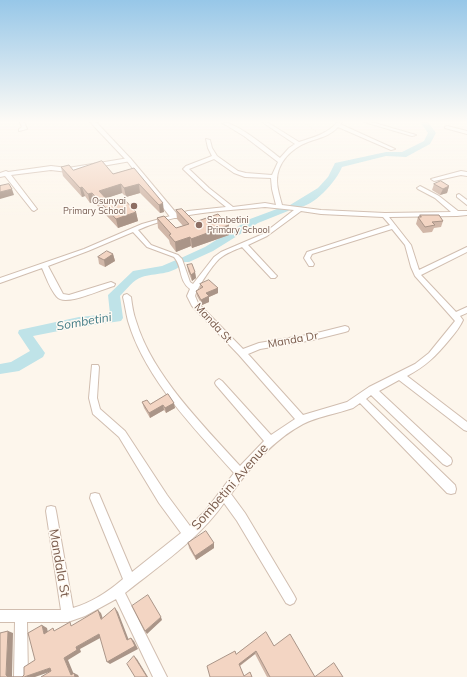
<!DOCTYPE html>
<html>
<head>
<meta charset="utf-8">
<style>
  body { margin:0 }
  canvas { display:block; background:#fdf6ec }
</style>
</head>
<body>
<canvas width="467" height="677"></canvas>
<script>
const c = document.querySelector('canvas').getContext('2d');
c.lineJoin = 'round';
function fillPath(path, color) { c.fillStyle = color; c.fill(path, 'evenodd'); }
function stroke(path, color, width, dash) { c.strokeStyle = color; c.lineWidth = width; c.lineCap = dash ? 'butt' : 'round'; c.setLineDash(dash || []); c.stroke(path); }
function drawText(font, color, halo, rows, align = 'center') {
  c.font = font + ' Mulish,sans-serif'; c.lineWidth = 3; c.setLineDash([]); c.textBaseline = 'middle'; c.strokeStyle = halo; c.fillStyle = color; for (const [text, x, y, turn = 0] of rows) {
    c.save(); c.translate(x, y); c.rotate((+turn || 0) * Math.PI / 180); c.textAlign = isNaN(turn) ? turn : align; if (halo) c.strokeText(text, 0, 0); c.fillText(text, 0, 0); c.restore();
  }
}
fillPath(new Path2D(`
  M420,122H428L436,133L430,144L406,157L386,156L342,167C336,182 310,212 292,207L290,205L318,188L328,177L335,163L386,152H402L424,141L428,133Z
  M285,206L288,207L290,209L288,211L258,223L213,251L189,262H181L180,260L181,258L205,247L250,219Z
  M176,260L180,262L182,264C173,275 154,273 142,277C134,279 126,290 120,296L123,318L121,321L79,327L33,336L45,353L43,357L19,371L0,374V364L11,362L30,351L18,333L19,330L79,317L110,314L108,295L133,271L162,266Z`), '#bfe3e8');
const minor = new Path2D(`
  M20,122H24L27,129L19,131V129L22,127Z
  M221,122C237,122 267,148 280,158L289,148L295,144L262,122H267L299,142C314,137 327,134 338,122H342L340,124L395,149L391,150L338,127C330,136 319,138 308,142C292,148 277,162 277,181C277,189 280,197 282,205L321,210L385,213L451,212L435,198L418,189L417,188L420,186L439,196L458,211H467V215L457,216L389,217L411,245L419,270L467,247V252L421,275L456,312L467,307V313L460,316L463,320C460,327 455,333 450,339C436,356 426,366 407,376L467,422V431L464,430L399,380L379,391L451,458L452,461L451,464L447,466L443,464L371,395L366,399L455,485L456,489L455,493L451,494L447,493L360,403L353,408C339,413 316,417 303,424C273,440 250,467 231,494L245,513L294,595L296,599L294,603L290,605L286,603L237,521L224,503C199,539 160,565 125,593L167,677H153L116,599L85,616L68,622H27L28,677H14L15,622H0V610H61L46,511L47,507L51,506L55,507L56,511L73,608C91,603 109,591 123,579L90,498L91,494L95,493L99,494L132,572L181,533L159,503L119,437L93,414L89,398L92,365H98L99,367L97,398L100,409L125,431L167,495L190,526L206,510L234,473C195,429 145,379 128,321C126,313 125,305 123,297L124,295L127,294L131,297C132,305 133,313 136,321C152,375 203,425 240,466L264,441L216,385L215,383L216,381L219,379L222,381L271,435L295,419L239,355L192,306L187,296L190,289C178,280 183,267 174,257L147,247L133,232L88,251L48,266L63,294L69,295L111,282L115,284L114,286C102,289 65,307 57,297C50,289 46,277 42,268L0,283V278L84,249L142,224L188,211L226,207L205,190L183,169L186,166L212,156L208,148L206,139L210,140L212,148L217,156L238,171L246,173L272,175L278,162L244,136ZM214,159L234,173L245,177L271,178L272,189L276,205L265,203L233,207L209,188L189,169ZM265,207L294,210L263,234L221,252L214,257L193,284L190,282L182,259L178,255L151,245L138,230C178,212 223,211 265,207ZM301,211L321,214L383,217L390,225L307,252L304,258L309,266H313L314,264L310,258L312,254L392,229L405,245L411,267L415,276L455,321L429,353L415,364L369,387L347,402L303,415L248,354L260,349L313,340L345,332L348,331L349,329L348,327L345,326L313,334L259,343L243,349L198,303L195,296C198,286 212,266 219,259C226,253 235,250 242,247L271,278H275L277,276L275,274L248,245L267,236Z
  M364,122H371L416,135L412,136Z
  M447,126L467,131V134L445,128V127Z
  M129,158L131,159V161L68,172L51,170L11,175L37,209L34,211L32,210L5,176L0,177V173L6,171L8,172L51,166L68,168Z
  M461,171L467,172V176L461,175L434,181L431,179Z
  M459,194L467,200V205L457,197V195Z`);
const tertiary = new Path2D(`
  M90,122H96L131,159L177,214V218H171L127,161Z`);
stroke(minor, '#d1beb0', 2);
stroke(tertiary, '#d1beb0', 2);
stroke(new Path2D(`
  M303,122L317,132`), '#d9b8a5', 1, [0.5, 2]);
fillPath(minor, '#fff');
fillPath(tertiary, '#fff');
fillPath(new Path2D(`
  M61,167L73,170L113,174L134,168L164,212L160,213L140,193L126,197L122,193L106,198L111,204L136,212L138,221L118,228L94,202L90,203L85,196L82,197L63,176Z
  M434,184L449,186L447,193L440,195L432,190Z
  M176,210L195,222L229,225V235L192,248L191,246L176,252L170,244L169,240L158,228L157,218L176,228L183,226L177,219Z
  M420,215L443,221L441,227L434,228L432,232L423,233L416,224L418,217H419Z
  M113,254L115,261L105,267L99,264L98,257Z
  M187,265L195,272L196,278L192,281L188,271Z
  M200,284L218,288V293L209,297V302L202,305L197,296L196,291L200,289Z
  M168,394L175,408L166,413L164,410L150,418L144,408L142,402L150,404Z
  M188,543H214V548L196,560L189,548Z
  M274,646L315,677H267L255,654L240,666L244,676L252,677H210L236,654Z`), '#d1b7a8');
fillPath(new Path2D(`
  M121,184L122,193L101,200L99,191Z
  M139,184L140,193L126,197L124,188Z
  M449,186L447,193L440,195L443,189Z
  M82,187L85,196L82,197L80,188Z
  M12,189L14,195L0,199V192Z
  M92,193L94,202L90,203L88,194Z
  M163,203L164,212L160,213L159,205Z
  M136,212L138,221L118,228L116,219Z
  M229,225V235L192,248L191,239Z
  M190,237L191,246L176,252L175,242Z
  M113,254L115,261L105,267L104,260Z
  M195,272L196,278L192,281L191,275Z
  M218,288V293L209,297V302L202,305L201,300L206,293Z
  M174,403L175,408L166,413L165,408Z
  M163,405L164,410L150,418L149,413Z
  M214,543V548L196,560L195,556Z
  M115,608L118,612L130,643L127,640Z
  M98,610L101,613L104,622L101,619Z
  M161,617L162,620L147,634L145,631Z
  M42,625L47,628L49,637L44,634Z
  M8,631L13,633L12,677H8L6,675Z
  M99,634L102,637L80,649L81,652L68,660L75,677L74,673L78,675L79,677H75L71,675L64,658L76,647Z
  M131,638L134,641L138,649L110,664L107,662Z
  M256,651L255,654L239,666V664Z
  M134,656L137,659L148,677H147Z
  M50,668L55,670L35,677H24Z`), '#aa9588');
const building = new Path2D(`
  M102,161L113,174L134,168L163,203L159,205L139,184L124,188L121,184L99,191L111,204L124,199L136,212L116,219L92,193L88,194L82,187L80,188L61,167L69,165L73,170Z
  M441,181L449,186L443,189L434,184Z
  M9,184L12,189L0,192V186Z
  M182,209L195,222L218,214L229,225L191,239L190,237L175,242L169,235L171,234L157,218L164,216L176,228L189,224L176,210Z
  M420,215H439L443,221L432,222L435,225L425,227L418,217H421Z
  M107,251L113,254L104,260L98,257Z
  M192,264L195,272L191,275L187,265Z
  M209,280L218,288L206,293L209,296L201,300L196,291L203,287L200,284Z
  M168,394L174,403L165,408L163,405L149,413L142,402L147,400L150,404Z
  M206,531L214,543L195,556L188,543Z
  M148,595L161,617L145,631L132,606Z
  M115,608L127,640L131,638L135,646L107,662L99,634L76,647L77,650L64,658L71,675L74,673L75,677H41L51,671L50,668L24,677H0V633L8,631L6,675L8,677H22L24,675V667L35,660L28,633L42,625L44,634L53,628L54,631L70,622L71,626L98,610L101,619Z
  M266,632L274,646L290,634L315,677H270L256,651L239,664L244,676L250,672L252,677H210L207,666L235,651L236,654Z
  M134,656L147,677H135L127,664Z
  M334,663L343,677H315Z`);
fillPath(building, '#f3d5c3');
stroke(building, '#aa9588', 1);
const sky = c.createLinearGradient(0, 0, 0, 217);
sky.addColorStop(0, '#97c7e8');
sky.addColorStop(0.56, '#fefbf6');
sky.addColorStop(1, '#fefbf600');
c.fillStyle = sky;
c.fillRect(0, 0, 467, 217);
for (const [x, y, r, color] of [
  [134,206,4,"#8d6e63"],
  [199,225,4,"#8d6e63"]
]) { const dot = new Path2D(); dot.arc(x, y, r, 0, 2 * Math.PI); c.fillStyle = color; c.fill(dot); stroke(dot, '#fffaf3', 1.5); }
drawText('9px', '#785e54', '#fffaf3', [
  ["Osunyai",126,201],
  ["Primary School",126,211],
  ["Sombetini",207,220,"left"],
  ["Primary School",207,230,"left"]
], 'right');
drawText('11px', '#7a5c4d', '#fffaf3', [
  ["Manda St",213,323,47],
  ["Manda Dr",293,340,-10]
]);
drawText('italic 12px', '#437c86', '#fffaf3', [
  ["Sombetini",84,322,-10]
]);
drawText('13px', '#7a5c4d', '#fffaf3', [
  ["Sombetini Avenue",230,487,-49],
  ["Mandala St",59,563,80]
]);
</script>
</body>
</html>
